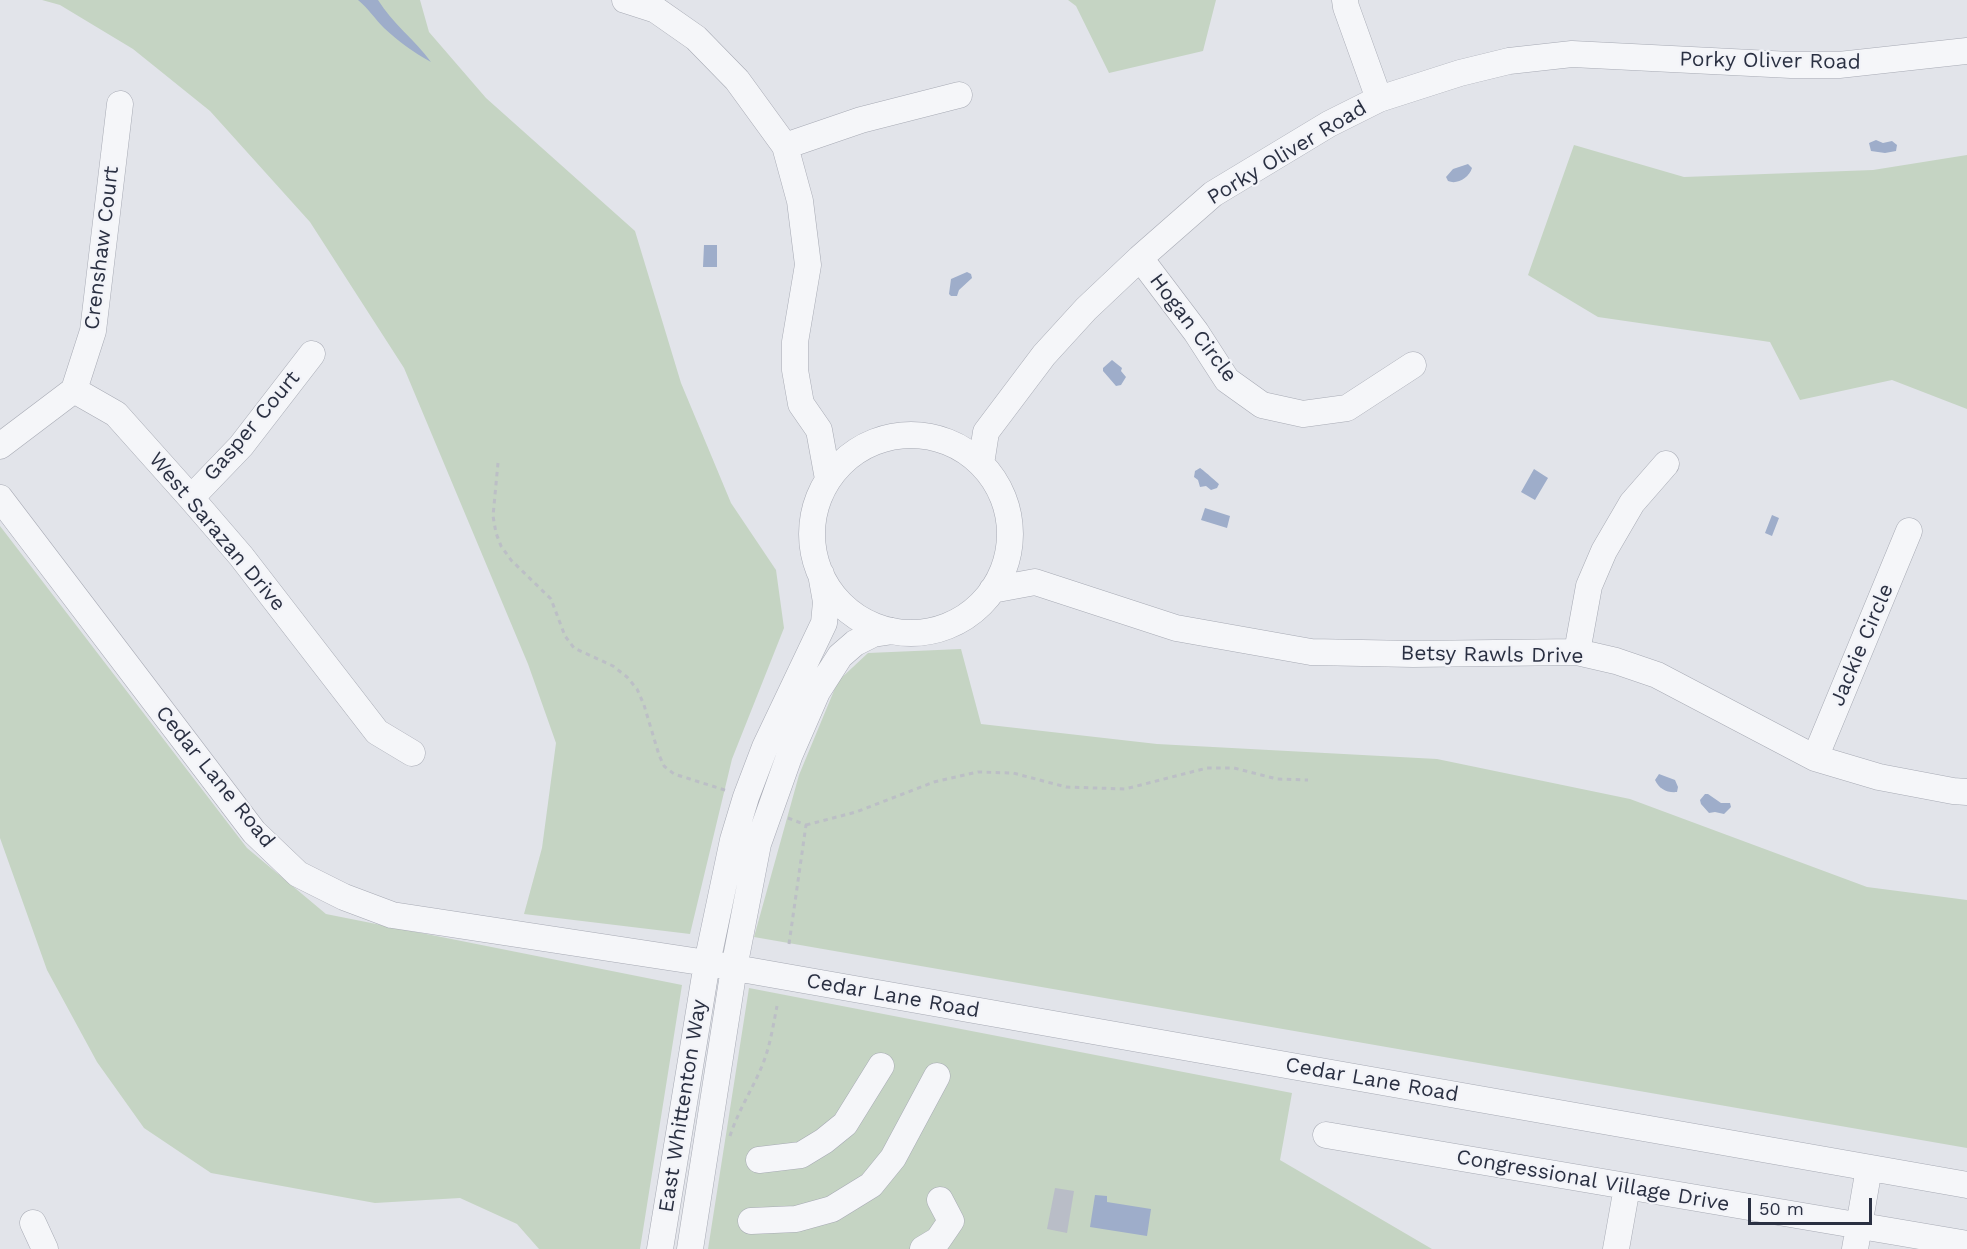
<!DOCTYPE html>
<html>
<head>
<meta charset="utf-8">
<style>
  body { margin:0 }
  #map { position:relative; width:1967px; height:1249px; overflow:hidden; background:#e2e4ea; font-family:"Work Sans",sans-serif }
  canvas { display:block }
  .scale { position:absolute; left:1748px; top:1198px; width:124px; height:27px; box-sizing:border-box; border:3px solid #2a3042; border-top:0; padding-left:8px; font-size:18px; line-height:21px; white-space:nowrap; color:#2a3042; -webkit-text-stroke:4px #f2f3f8; paint-order:stroke }
</style>
</head>
<body>
<div id="map">
<canvas width="1967" height="1249"></canvas>
<div class="scale">50 m</div>
</div>
<script>
const c = document.querySelector('canvas').getContext('2d');
c.lineJoin = 'round';
function fillPath(path, color) { c.fillStyle = color; c.fill(path, 'evenodd'); }
function stroke(path, color, width, dash) { c.strokeStyle = color; c.lineWidth = width; c.lineCap = dash ? 'butt' : 'round'; c.setLineDash(dash || []); c.stroke(path); }
function drawText(font, color, halo, rows, align = 'center') {
  c.font = font + ' "Work Sans",sans-serif'; c.lineWidth = 4.5; c.setLineDash([]); c.textBaseline = 'middle'; c.strokeStyle = halo; c.fillStyle = color; for (const [text, x, y, turn = 0] of rows) {
    c.save(); c.translate(x, y); c.rotate((+turn || 0) * Math.PI / 180); c.textAlign = isNaN(turn) ? turn : align; if (halo) c.strokeText(text, 0, 0); c.fillText(text, 0, 0); c.restore();
  }
}
fillPath(new Path2D(`
  M42,0H420L429,32L486,98L635,231L681,383L731,503L776,570L784,628L732,759L690,934L524,914L542,848L556,743L528,664L404,368L310,222L210,111L133,49L60,5Z
  M1068,0H1216L1203,51L1109,73L1076,6Z
  M1574,145L1684,177L1873,170L1967,155V409L1892,380L1800,400L1770,342L1598,317L1528,275Z
  M0,526L247,848L326,914L682,985L640,1249H539L517,1224L460,1198L375,1203L211,1173L144,1128L97,1062L47,970L0,838Z
  M961,649L981,724L1157,744L1437,759L1630,799L1867,887L1967,900V1148L754,937L799,775L838,681L868,653Z
  M749,988L1292,1093L1280,1160L1432,1249H708Z`), '#c5d4c3');
fillPath(new Path2D(`
  M358,0H378C392,23 415,40 431,62C413,52 399,42 384,28C375,19 368,8 358,0Z
  M1876,140L1883,143L1892,141L1897,145L1896,151L1885,153L1871,151L1869,143Z
  M1468,164L1472,168C1469,178 1457,185 1448,181L1446,177L1453,169Z
  M704,245H717V267H703Z
  M967,272L971,274L972,278L959,290L957,296H951L949,294L951,279Z
  M1112,360L1122,368L1121,371L1126,377L1121,385L1116,386L1103,371V368Z
  M1200,468C1202,469 1218,483 1219,484L1217,488L1211,490L1206,486L1200,487L1198,480L1194,477L1195,471Z
  M1534,469L1548,478L1535,500L1521,492Z
  M1205,508L1230,516L1227,528L1201,520Z
  M1772,515L1779,518L1772,536L1765,533Z
  M1659,774L1675,780L1678,787L1677,792C1667,793 1659,789 1655,780Z
  M1705,794H1708L1721,803H1730L1731,807L1724,814L1715,812L1709,813L1701,804L1700,800Z
  M1095,1195L1107,1196V1202L1151,1209L1147,1236L1090,1227Z`), '#9eadca');
fillPath(new Path2D(`
  M1055,1188L1074,1191L1067,1233L1047,1229Z`), '#b9bdc7');
const minor = new Path2D(`
  M625,0L656,10L696,38L737,80L785,146L800,201L808,265L795,342V370L801,404L819,430L828,479
  M1345,0L1346,7L1379,99
  M785,146L861,120L959,95
  M1140,258L1196,332L1227,380L1262,405L1303,414L1347,408L1413,365
  M74,390L93,331L120,104
  M812 534a99 99 0 1 1 198 0a99 99 0 1 1-198 0Z
  M0,446L74,390L116,414L191,498L241,556L377,732L412,753
  M981,464L986,432L1044,355L1086,309L1140,258L1213,194L1329,124L1379,99L1460,73L1509,61L1572,54L1791,65H1839L1967,51
  M0,498L254,832L298,874L344,897L392,915L707,963L1967,1185
  M191,498L241,446L312,354
  M992,590L1035,582L1176,628L1311,652L1413,654L1577,652L1616,661L1657,675L1815,758L1879,777L1953,791L1967,792
  M1577,652L1589,586L1604,551L1632,503L1666,464
  M1815,758L1909,531
  M1326,1135L1967,1244
  M759,1160L801,1155L824,1141L845,1124L881,1066
  M751,1221L796,1219L832,1209L871,1185L893,1158L937,1076
  M33,1223L45,1249
  M660,1249L707,963L733,840L746,797L765,747L824,623L826,602L821,574
  M690,1249L734,968L758,844L790,754L817,692L840,656L855,643L873,634L893,631
  M923,1249L938,1240L951,1221L940,1200
  M1616,1249L1627,1187
  M1855,1249L1869,1168`);
stroke(minor, '#a7aab4', 27);
stroke(new Path2D(`
  M498,463L493,516L496,533L501,546L511,560L551,599L565,636L574,648L613,666L627,677L637,689L644,705L659,755L664,766L674,774L728,791
  M788,818L806,825L789,944
  M806,825L856,812L934,782L978,772L1013,773L1066,787L1125,789L1207,768H1234L1277,779L1308,780
  M730,1136C738,1111 752,1090 762,1066C770,1047 773,1026 777,1006`), '#bcbfc6', 3, [4.5, 4.5]);
stroke(minor, '#f5f6f9', 26);
drawText('21px', '#2a3042', '#f2f3f8', [
  ["Porky Oliver Road",1770,61,1],
  ["Porky Oliver Road",1287,153,-31],
  ["Crenshaw Court",102,248,-83],
  ["Hogan Circle",1193,328,53],
  ["Gasper Court",252,426,-50],
  ["West Sarazan Drive",217,532,50],
  ["Jackie Circle",1862,645,-67],
  ["Betsy Rawls Drive",1492,655,1],
  ["Cedar Lane Road",215,777,51],
  ["Cedar Lane Road",893,996,10],
  ["Cedar Lane Road",1372,1080,10],
  ["East Whittenton Way",683,1106,-81],
  ["Congressional Village Drive",1593,1181,10]
]);
</script>
</body>
</html>
